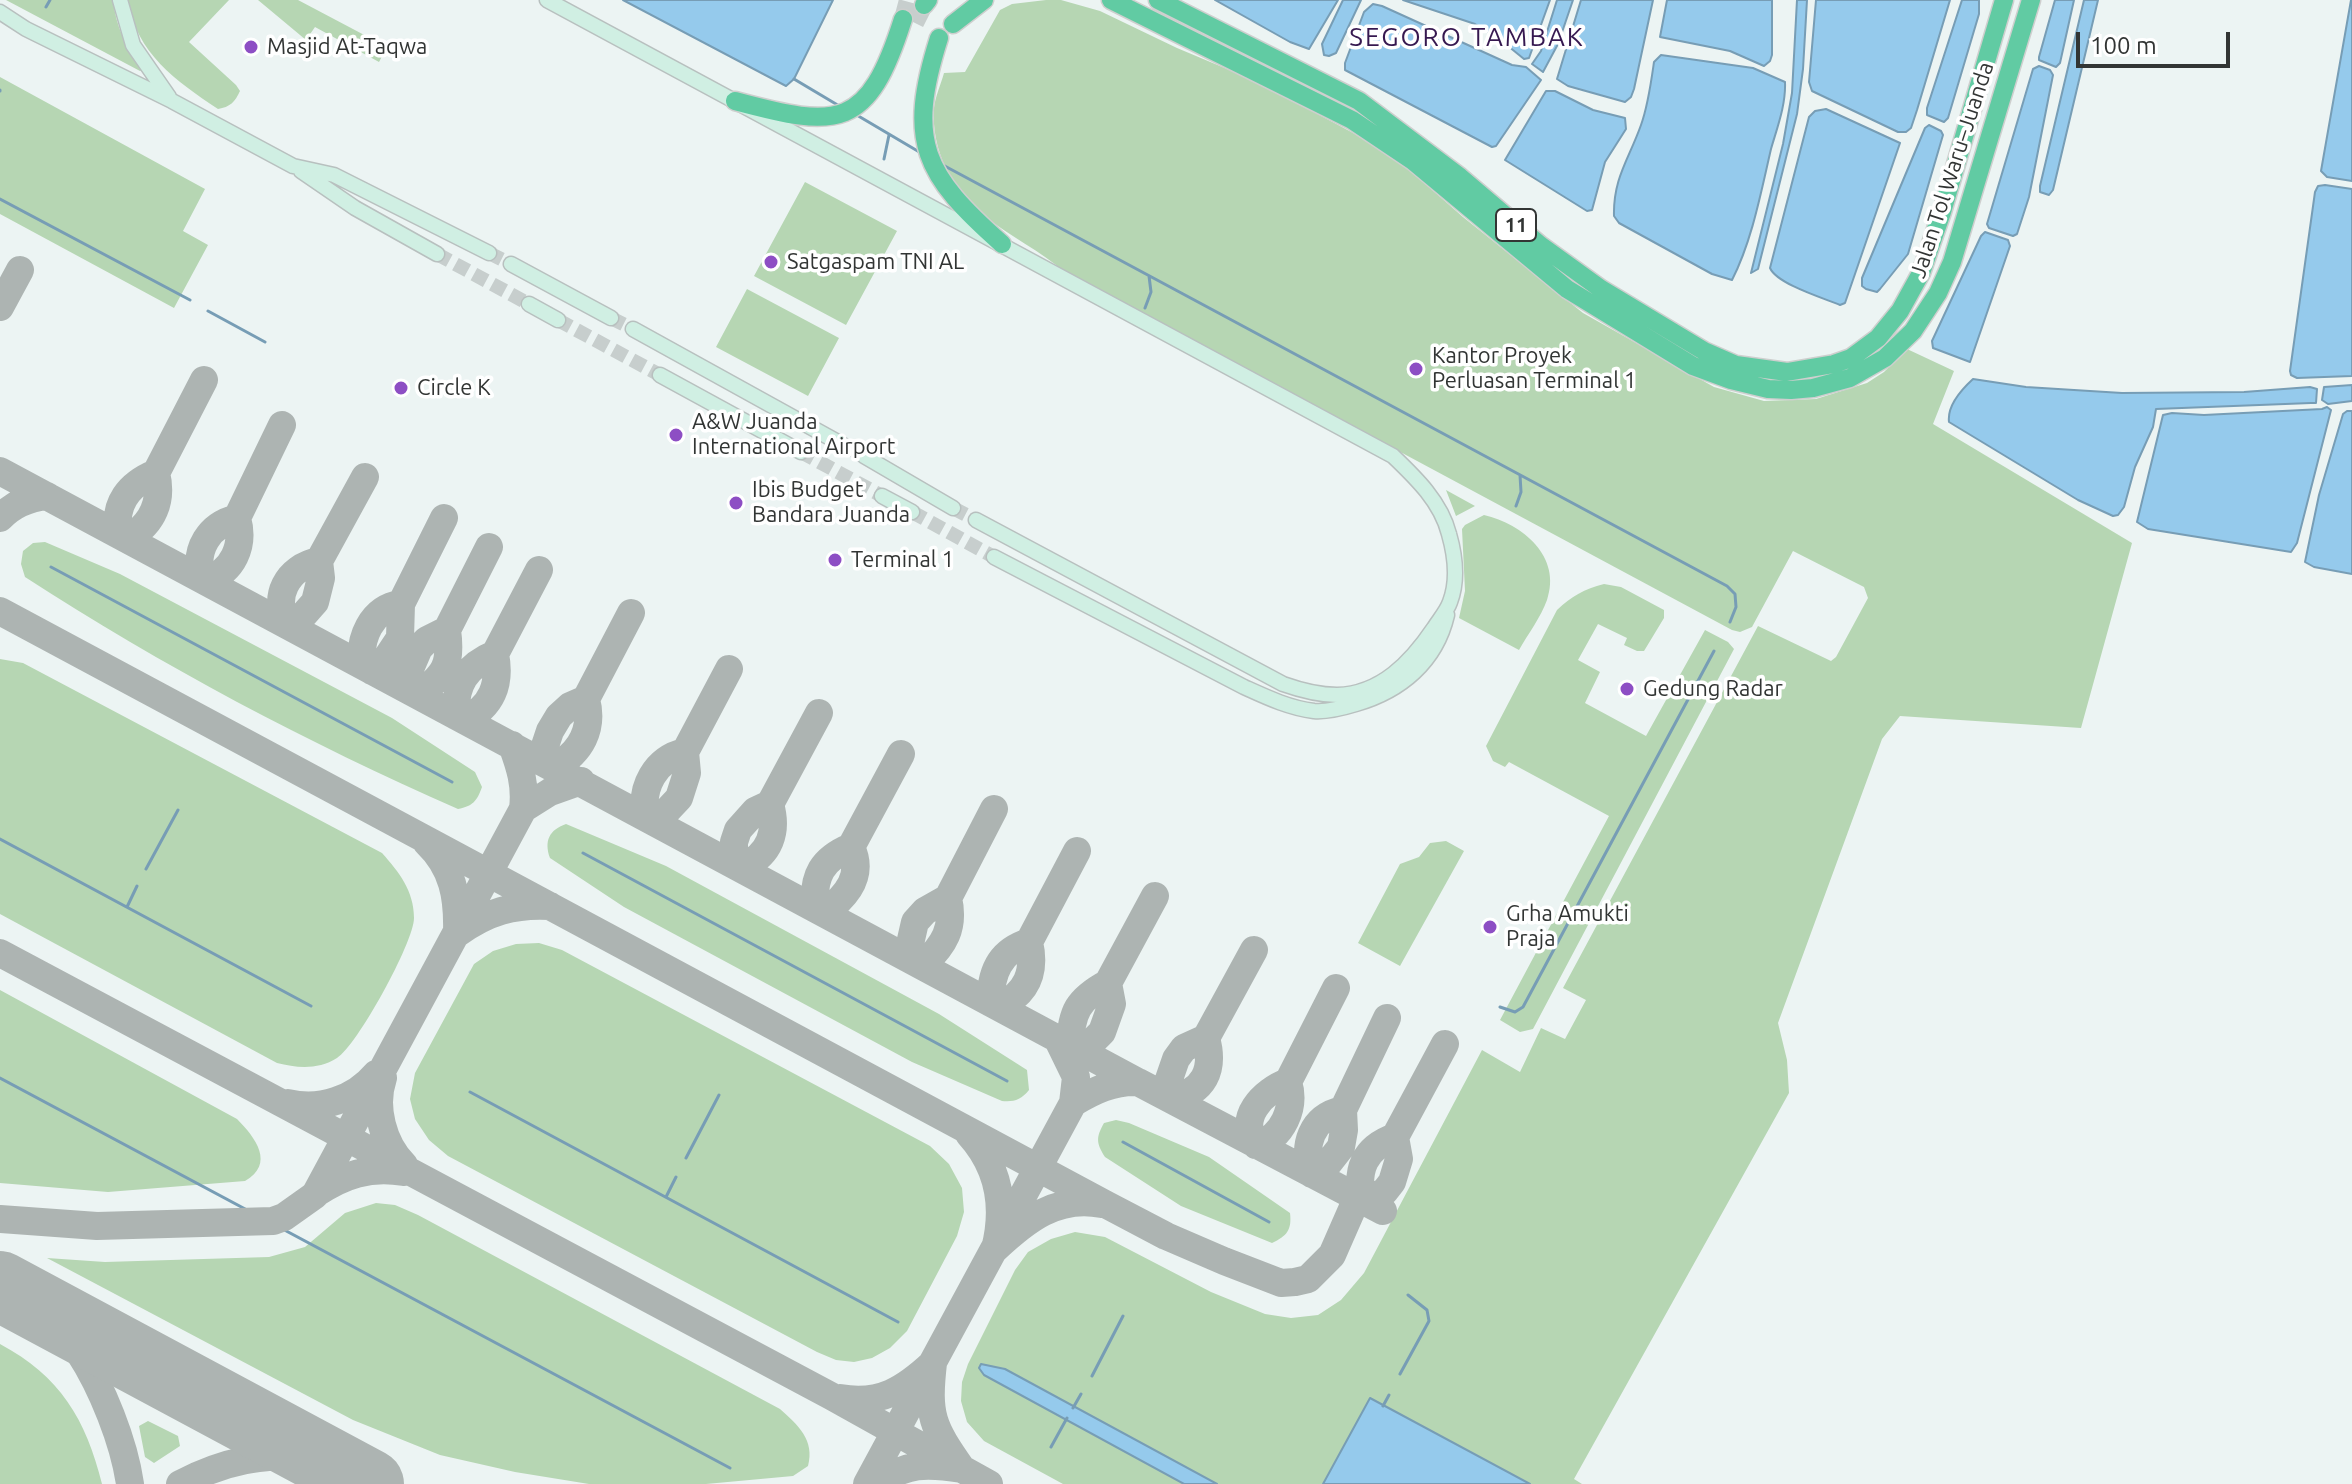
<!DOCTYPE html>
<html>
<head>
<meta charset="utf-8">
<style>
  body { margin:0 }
  #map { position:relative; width:2352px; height:1484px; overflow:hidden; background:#ecf4f3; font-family:Ubuntu,sans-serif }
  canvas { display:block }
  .scale { position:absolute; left:2076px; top:32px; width:154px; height:36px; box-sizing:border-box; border:4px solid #323534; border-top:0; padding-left:10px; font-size:24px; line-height:28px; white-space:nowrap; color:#323534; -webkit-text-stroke:6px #fff; paint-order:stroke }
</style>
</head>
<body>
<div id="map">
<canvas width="2352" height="1484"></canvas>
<div class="scale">100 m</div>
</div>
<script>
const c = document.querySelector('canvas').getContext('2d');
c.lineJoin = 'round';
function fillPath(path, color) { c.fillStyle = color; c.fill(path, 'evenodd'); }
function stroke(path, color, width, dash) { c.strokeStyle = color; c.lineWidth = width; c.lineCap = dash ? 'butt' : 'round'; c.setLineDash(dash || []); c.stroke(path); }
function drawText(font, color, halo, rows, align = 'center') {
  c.font = font + ' Ubuntu,sans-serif'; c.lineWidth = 7; c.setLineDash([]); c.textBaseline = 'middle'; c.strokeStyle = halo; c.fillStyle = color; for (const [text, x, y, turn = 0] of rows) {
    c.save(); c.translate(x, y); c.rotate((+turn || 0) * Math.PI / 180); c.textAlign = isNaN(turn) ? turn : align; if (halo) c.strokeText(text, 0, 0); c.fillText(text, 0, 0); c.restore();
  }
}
fillPath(new Path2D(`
  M6,0H113C116,27 126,48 143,69L140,71Z
  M128,0H229L189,42L236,85L240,91C235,102 230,107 218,109C176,81 136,53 128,0Z
  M258,0H298L387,47L379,62L315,27L306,40Z
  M1046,0H1061L1100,11L1177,48L1258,82L1355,134L1406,167L1463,217L1583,313L1714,387L1764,401L1816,399L1867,383L1884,372L1907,349L1954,371L1933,424L2132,543L2081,728L1900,716L1882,739L1778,1023L1787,1060L1789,1093L1574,1479L1582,1484H1063L984,1441L967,1422L961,1401L962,1382L968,1364L1015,1270L1028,1252L1051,1239L1075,1232L1105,1237L1211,1292L1265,1314L1291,1318L1318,1315L1341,1300L1364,1273L1482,1050L1520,1072L1541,1028L1565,1039L1586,1000L1563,988L1758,626L1831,661L1836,657L1868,598L1864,587L1793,551L1752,627L1740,632L1732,630L1065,272C1040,251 1010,236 984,216C952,192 931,149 934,108C935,97 941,84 944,73L965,72L1000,10L1012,4Z
  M0,77L205,189L183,231L208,245L174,308L0,214Z
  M805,182L897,231L846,325L754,276Z
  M747,289L839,338L808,396L716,347Z
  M1446,490L1475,506L1456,516Z
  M1484,515C1523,524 1562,557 1547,600C1541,617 1528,634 1519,650L1459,618L1465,591L1462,529L1465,525Z
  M45,542L120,574L392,718L475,772L482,787C477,801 473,806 458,809C308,743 162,666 25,577L21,564L23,551L33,543Z
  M1604,584L1621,587L1664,610V618L1644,651H1637L1624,645L1627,638L1598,624L1578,660L1600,672L1585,703L1646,736L1705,630L1728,642L1734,649L1533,1029L1520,1032L1500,1020L1609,816L1509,762L1505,767L1493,761L1486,746L1557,610C1572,596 1584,589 1604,584Z
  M0,659L23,663L382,853C399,872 414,891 414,918C414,942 357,1046 337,1058C318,1070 297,1068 277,1063L0,914Z
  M566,824L666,866L939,1014L1027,1070L1029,1090C1021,1100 1014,1102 1002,1101L912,1062L624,907L550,858C544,841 549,830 566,824Z
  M1446,841L1464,851L1400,966L1358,943L1400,864L1419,857L1430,843Z
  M539,943L562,950L930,1146L949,1164L962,1188L964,1212L957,1236L907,1331L890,1348L872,1358L854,1362L836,1360L817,1352L448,1156L429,1140L415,1119L410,1099L415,1073L474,964L493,951L516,944Z
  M0,990L237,1119C256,1138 275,1164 245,1181L108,1192L0,1183Z
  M1116,1120L1129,1123L1209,1157L1290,1213C1292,1230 1287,1236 1272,1243L1181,1206L1105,1157C1096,1143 1096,1137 1104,1123Z
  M376,1203L395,1205L418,1215L780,1409C798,1425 815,1440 808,1466L793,1476L706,1484H589L515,1472L440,1455L353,1420L47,1258L105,1262L269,1257L305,1247L345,1213Z
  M0,1344C60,1376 86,1419 102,1484H0Z
  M148,1421L178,1436L180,1446L154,1463L145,1457L139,1426Z`), '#b6d6b3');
const water = new Path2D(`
  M623,0H833L794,79L786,86Z
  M1215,0H1338L1309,49L1290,42Z
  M1343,0H1361L1336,53L1329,56L1324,55L1322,44Z
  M1403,0H1550L1529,58L1524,59L1497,37L1475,24Z
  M1557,0H1573L1558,44L1543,72L1532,64L1541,51Z
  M1581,0H1653L1634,89L1631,97L1625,102L1568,86L1557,79Z
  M1667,0H1772V55L1770,61L1764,66L1730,51L1660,37Z
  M1797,0H1807L1803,69L1797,114L1758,269L1751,273L1783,144L1792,93Z
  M1816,0H1950L1917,110L1911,128L1906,132H1898L1812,91L1809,82Z
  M1962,0H1979V14L1948,118L1944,122L1927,115V108Z
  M2055,0H2074L2060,63L2056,67L2039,60V57Z
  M2084,0H2098L2053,190L2049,195L2040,192V186Z
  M2351,0H2352V181L2327,177L2321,171Z
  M1373,4L1382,6L1512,65L1526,67L1541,80L1496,146L1492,147L1345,70V63L1364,12Z
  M1661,55L1753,68L1785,82C1786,105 1777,128 1771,149C1761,192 1752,241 1732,280L1712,274L1619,223L1614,216C1613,178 1629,159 1641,125C1648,106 1651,83 1654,62Z
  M2039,66L2050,70L2053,75L2029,197L2017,234L2013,236L1989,228L1987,224L2033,69Z
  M1546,91H1555L1593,110L1625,118L1626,129L1605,162L1592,210L1587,211L1505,160Z
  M1826,109L1900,143L1845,303L1840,305C1823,298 1777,284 1770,268L1809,117L1815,111Z
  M1929,125L1941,131L1943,135L1908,254L1880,289L1877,292L1866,289L1862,286V278L1925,128Z
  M2325,185L2352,189V376L2297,378L2291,375L2290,371L2315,192L2318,186Z
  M1985,232L2008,240L2010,246L1970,362L1933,348L1932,341L1981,236Z
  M1973,379L2026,387L2122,393L2244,392L2310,387L2317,389L2316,403H2311L2156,409L2153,427L2135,467L2124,507L2118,515L2113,516L2078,500L1949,422C1947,406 1961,390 1973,379Z
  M2352,385V401L2328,404L2322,400L2324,387Z
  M2327,407L2331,410L2297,543L2291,552L2148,529L2137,522L2163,415L2172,413L2204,415L2322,409Z
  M2347,411H2352V574L2314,567L2305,562L2319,495L2343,414Z
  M981,1364L1005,1369L1217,1484H1184L984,1375L979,1368Z
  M1370,1398L1530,1484H1323Z`);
fillPath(water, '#95caec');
stroke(water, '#779db5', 2);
stroke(new Path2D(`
  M46,7L50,0
  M794,79L841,107
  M0,91V90
  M855,114L921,153
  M884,159L889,135
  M941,164L1727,586L1735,594L1736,607L1730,622
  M0,199L190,300
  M1145,308L1151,292L1149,276
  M208,311L265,342
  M1516,506L1521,492L1520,475
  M51,567L452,782
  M0,839L311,1006
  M583,853L1007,1081
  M146,869L178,810
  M127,907L137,886
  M1500,1007L1515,1012L1523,1007L1714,651
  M0,1078L730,1468
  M470,1092L898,1322
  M1123,1142L1269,1222
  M686,1158L719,1095
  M666,1197L676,1177
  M1400,1374L1429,1321L1427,1310L1408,1295
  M1092,1376L1123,1316
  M1383,1406L1389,1395
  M1073,1408L1081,1394
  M1051,1447L1067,1418`), '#779db5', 3);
stroke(new Path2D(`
  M0,307L20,270
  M0,471L1138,1082
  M0,518C13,504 28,498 47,496
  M119,533C113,504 129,484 156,473
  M129,538C153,523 163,501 156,473L204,380
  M319,561C287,567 271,598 288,625L300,619L315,602L321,578L319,561L365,477
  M201,578C194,549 209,525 237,518
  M206,581C233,571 245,546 237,518L282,425
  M0,611L1107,1205L1166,1236L1224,1261L1281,1283L1295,1282L1308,1279L1332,1255L1357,1198
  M363,666C358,640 371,608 401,604
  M372,671L386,659L400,638L401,604L444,518
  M410,691V669L419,648L427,640L447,630L489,547
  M418,695C445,675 452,665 447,630
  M456,716C454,685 466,666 495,654
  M464,720C492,707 501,684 495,654L539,570
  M548,763L545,746L550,731L559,716L570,706L586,699L631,613
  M555,767C581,752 594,729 586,699
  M523,809L550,792L581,781
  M646,816C640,788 655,759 685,752
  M653,820L663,815L679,798L687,773L685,752L729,669
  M427,843C453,868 458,897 457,932
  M734,863V842L738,830L755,811L770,804L819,713
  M743,867C770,854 778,832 770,804
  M815,906C813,876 822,859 851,847L901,754
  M825,912C847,896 864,875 851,847
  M458,933C487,912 514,904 550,906
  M0,953L831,1396L989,1484
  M910,959V944L915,922L925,911L948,898L994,809
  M923,965C944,945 955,928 948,898
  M991,1003C990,973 1000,951 1029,942
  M999,1007C1027,993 1036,972 1029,942L1077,851
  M1206,1038C1215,1070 1204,1092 1171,1099L1167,1085L1176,1059L1184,1048L1206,1038L1254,950
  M1070,1046C1071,1012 1078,999 1108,983
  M1076,1049L1092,1042L1102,1032L1112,1004L1108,983L1155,896
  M383,1078C373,1107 383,1144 404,1165
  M1288,1082C1263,1091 1236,1119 1256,1145C1283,1138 1296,1107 1288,1082L1336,988
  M288,1103C320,1111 355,1099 376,1074
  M1073,1103C1093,1091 1113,1081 1138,1082L1383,1211
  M1343,1110C1311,1117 1302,1146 1312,1174L1323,1170L1341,1147L1344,1130L1343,1110L1387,1018
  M969,1134C999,1167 1006,1206 995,1249C1026,1220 1057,1195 1102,1204
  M315,1194C343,1175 370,1166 404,1172
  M1362,1200C1356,1170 1364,1148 1395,1137
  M1367,1203L1385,1191L1392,1182L1399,1159L1395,1137L1445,1044
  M0,1219L97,1226L273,1221L284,1217L315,1195L523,809C526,785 520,767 512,745
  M32,1303C48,1318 67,1333 79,1352C102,1387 124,1442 130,1484
  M840,1398C880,1405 904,1390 933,1363C927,1416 932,1426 962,1469C926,1463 907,1463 876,1484
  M180,1484C227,1459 261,1456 314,1454
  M867,1484L1073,1103L1076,1077L1058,1040`), '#adb4b2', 28);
stroke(new Path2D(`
  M0,1286L369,1484`), '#adb4b2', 70);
stroke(new Path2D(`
  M489,253L511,264
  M437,254L529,304
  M611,318L633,329
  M558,320L660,375
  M843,445L864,456
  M801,452L882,496
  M953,508L976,520
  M912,512L994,557`), '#c7cecd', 14, [14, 7]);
stroke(new Path2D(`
  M903,19L908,0
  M915,23L924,5`), '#c7cecd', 18, [18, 9]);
const secondary = new Path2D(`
  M120,0L133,45L169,97
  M547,0L1393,456C1416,478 1441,502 1449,534C1455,555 1458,581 1450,602C1447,611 1439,620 1434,628C1411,662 1381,694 1337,695C1318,695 1300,690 1283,684L976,520
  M0,12L26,29L172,101L293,166L334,175L489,253
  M301,171L355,208L437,254
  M511,264L611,318
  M529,304L558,320
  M633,329L843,445
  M660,375L801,452
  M864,456L953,508
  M882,496L912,512
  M994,557L1244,687C1266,697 1289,708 1314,711C1327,712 1343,708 1356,704C1401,691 1436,662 1447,615`);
const highway = new Path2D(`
  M1111,0L1352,120L1413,161L1567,289L1693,366L1731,380L1768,389L1791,390L1813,388L1850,378L1885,358L1913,331L1938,293L1952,262L2031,0
  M1158,0L1359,101L1460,177L1540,245L1601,289L1704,351L1736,365L1787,372L1834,364L1851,358L1878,338L1900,311L1921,273L1942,212L2004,0
  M924,5L928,0
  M953,24L984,0
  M939,38C906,142 924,175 1002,244
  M735,101C839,129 868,130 903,19`);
stroke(secondary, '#b8c0bf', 17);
stroke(highway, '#cecfce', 21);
stroke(secondary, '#d0efe3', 14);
stroke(highway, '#61cba3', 18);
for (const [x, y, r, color] of [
  [251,47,8,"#8d4ec4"],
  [771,262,8,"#8d4ec4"],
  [1416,369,8,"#8d4ec4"],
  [401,388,8,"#8d4ec4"],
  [676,435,8,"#8d4ec4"],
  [736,503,8,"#8d4ec4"],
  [835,560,8,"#8d4ec4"],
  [1627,689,8,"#8d4ec4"],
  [1490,927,8,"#8d4ec4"]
]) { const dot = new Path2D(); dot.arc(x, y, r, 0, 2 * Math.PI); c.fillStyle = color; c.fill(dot); stroke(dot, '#fff', 3); }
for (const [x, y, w] of [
  [1516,225,40]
]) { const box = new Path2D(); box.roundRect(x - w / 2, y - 16, w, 32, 6); c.fillStyle = '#fff'; c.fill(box); stroke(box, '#323534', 2); }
drawText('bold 20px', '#323534', null, [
  ["11",1516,225]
]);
drawText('22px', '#323534', '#fff', [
  ["Masjid At-Taqwa",267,47],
  ["Satgaspam TNI AL",787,262],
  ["Kantor Proyek",1432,356],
  ["Perluasan Terminal 1",1432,381],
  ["Circle K",417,388],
  ["A&W Juanda",692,422],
  ["International Airport",692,447],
  ["Ibis Budget",752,490],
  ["Bandara Juanda",752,515],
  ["Terminal 1",851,560],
  ["Gedung Radar",1643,689],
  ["Grha Amukti",1506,914],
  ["Praja",1506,939]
], 'left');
drawText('22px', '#323534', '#fff', [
  ["Jalan Tol Waru–Juanda",1952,170,-72]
]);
c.letterSpacing = '2px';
drawText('26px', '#361850', '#fff', [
  ["SEGORO TAMBAK",1467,37]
]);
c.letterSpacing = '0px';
</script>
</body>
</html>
